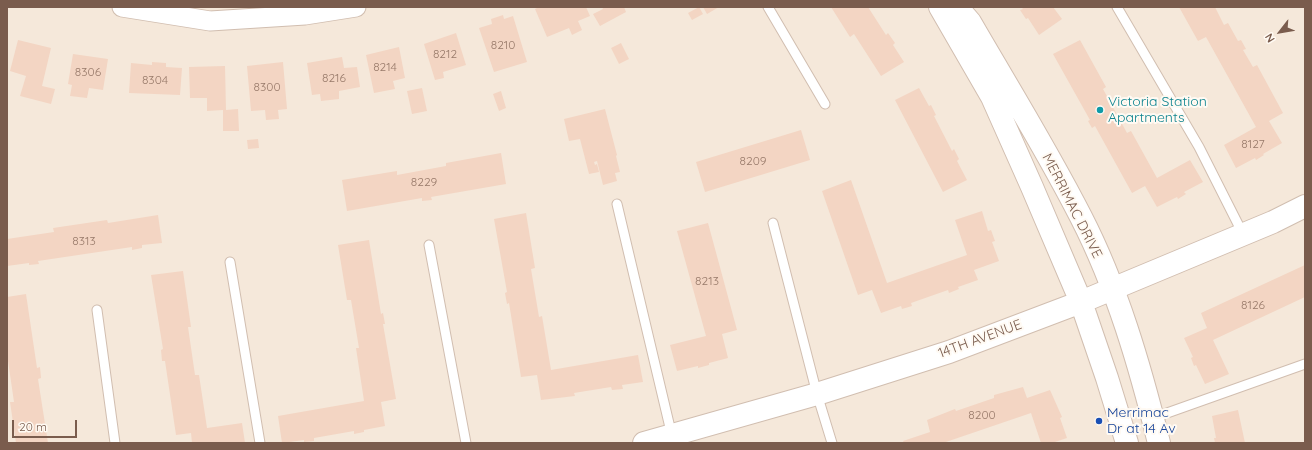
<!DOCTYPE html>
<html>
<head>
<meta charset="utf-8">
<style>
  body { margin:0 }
  #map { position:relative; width:1312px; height:450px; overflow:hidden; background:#fdf6ec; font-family:Quicksand,sans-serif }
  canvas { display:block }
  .frame { position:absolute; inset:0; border:8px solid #7a5c4d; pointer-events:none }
  .north { position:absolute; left:1260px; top:12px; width:40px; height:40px; -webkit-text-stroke:3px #fffaf3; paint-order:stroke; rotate:239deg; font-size:11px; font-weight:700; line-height:16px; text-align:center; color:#7a5c4d }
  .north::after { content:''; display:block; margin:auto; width:14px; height:18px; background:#7a5c4d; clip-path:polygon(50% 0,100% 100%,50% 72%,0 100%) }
  .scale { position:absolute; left:12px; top:420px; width:65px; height:18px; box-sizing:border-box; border:2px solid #7a5c4d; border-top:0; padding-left:5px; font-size:12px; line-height:14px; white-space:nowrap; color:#7a5c4d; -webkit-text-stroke:3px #fffaf3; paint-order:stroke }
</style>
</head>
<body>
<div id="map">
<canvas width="1312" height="450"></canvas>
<div class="frame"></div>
<div class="north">N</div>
<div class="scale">20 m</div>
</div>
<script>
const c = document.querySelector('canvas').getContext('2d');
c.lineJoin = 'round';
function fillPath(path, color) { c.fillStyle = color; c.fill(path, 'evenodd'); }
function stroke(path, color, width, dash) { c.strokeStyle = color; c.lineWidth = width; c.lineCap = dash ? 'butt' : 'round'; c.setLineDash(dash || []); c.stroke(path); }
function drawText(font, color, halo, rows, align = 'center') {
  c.font = font + ' Quicksand,sans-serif'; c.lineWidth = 4; c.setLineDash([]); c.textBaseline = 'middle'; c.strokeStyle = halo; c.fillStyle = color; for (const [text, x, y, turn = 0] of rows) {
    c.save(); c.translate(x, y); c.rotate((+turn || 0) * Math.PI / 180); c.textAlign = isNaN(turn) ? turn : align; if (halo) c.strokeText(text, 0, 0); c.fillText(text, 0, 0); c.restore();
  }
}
fillPath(new Path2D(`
  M7,7H1305V443H7Z`), '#f5e8da');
fillPath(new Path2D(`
  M539,7H586L590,16L578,21L582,30L572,35L569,28L547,37L535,9Z
  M602,7H624L626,12L600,26L593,14L603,9Z
  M699,7L703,14L692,20L688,13Z
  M703,7H719L707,14Z
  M831,7H868L886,35L888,33L895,43L893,45L904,62L881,76L854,34L850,37Z
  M1021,7H1053L1062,19L1039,35L1028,18L1026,19L1020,10L1023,9Z
  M1179,7H1215L1224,25L1228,23L1238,41L1241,40L1246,49L1243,50L1253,67L1257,65L1283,113L1269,121L1282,143L1263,154L1264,155L1256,160L1255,158L1236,168L1224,145L1256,127L1206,37L1198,41Z
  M503,15L504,19L513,16L527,62L494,72L479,28L492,24L491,19Z
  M456,33L466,65L443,72L444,78L435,80L424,44Z
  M18,40L51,48L42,86L55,89L51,104L20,96L26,76L10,71Z
  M1080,40L1106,87L1103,89L1127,133L1131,131L1157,178L1190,160L1203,182L1184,192L1186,194L1178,199L1177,197L1157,207L1145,186L1132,193L1095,126L1092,128L1088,121L1090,120L1053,54Z
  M621,43L629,59L619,64L611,48Z
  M399,47L405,78L393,81L395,89L374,93L366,55Z
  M73,54L108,59L103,90L89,88L87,98L70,96L72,85L68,84Z
  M342,57L344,68L357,67L360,87L339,91V99L321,101L320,94L312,95L307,63Z
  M152,62L166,63V67L182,68L180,95L129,93L131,63L152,65Z
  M283,62L287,109L278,110L279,119L266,120L265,110L251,111L247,66Z
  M225,66L226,110L238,109L239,131H223V110L207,111V98H190L189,67Z
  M422,88L427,111L412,114L407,91Z
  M919,88L929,106L931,105L936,115L934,116L952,151L954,149L959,159L957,161L967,180L943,192L895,100Z
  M501,91L506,108L499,111L493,94Z
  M605,109L617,155L616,156L620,172L615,173L617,181L603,185L597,161L594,162L595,165L597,164L599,172L589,174L580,139L569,141L564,119Z
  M801,130L810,160L705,192L696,162Z
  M258,139L259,148L248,149L247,140Z
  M501,153L506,184L431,197L432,200L422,201V198L347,211L342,180L397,171V175L446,166V163Z
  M851,180L887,283L967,255L955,220L982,211L988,231L991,230L995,241L992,242L999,261L974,270L978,280L958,287L959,289L949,293L948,290L911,303L912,306L902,309L901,306L881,313L872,290L858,295L822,191Z
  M526,213L535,268L531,269L539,317L542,316L551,370L638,355L643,382L622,385L623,389L612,390L611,387L574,393L575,396L541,400L537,375L521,377L509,303L507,304L505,293L507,292L494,219Z
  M158,215L162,243L142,245V248L132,250V247L38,261L39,264L29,265V263L7,266V239L54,232L53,228L107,220L108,223Z
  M708,223L737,330L722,334L728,358L709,363V365L698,368V366L677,371L670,345L706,336L677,231Z
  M369,240L381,314L383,313L385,324H383L396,399L381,402L385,426L364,430V432L354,434V431L314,438V441L304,442V440L282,443L278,416L364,401L356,348H359L351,300H347L338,245Z
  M1305,265V297L1213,340L1229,374L1205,384L1196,365L1194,366L1191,358L1193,357L1184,338L1207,328L1201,313Z
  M183,271L191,327H188L195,375H199L207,428L242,423L245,443H192L191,433L176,435L165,361H162L161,350L163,349L151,275Z
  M26,294L37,368L40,367L41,378L38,379L48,443H16L10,402H14L7,354V297Z
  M1023,387L1027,398L1050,390L1062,417L1060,418L1067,438L1052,443H1041L1031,413L943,443H904L903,441L930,432L927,420L955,409L956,411L994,398V395Z
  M1238,410L1245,443H1215L1214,438H1216L1212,416Z`), '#f3d5c3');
const service = new Path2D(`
  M768,7L825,104
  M1117,7L1199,147L1243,234
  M617,204L672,436
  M773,223L817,394L832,443
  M429,245L466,443
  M230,262L260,443
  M97,310L115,443
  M1153,418L1305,364`);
const minor = new Path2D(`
  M122,7L210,21L305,15L356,7`);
const tertiary = new Path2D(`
  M940,7L992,97L1032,187L1081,302L1107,378L1127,443
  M957,7L970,22C1007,86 1047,150 1081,217C1117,287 1140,366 1159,443
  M644,443L817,394L949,352L1081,302L1273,222L1305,206`);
stroke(service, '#d1beb0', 11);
stroke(minor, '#d1beb0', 21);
stroke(tertiary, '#d1beb0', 24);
stroke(service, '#fff', 9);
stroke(minor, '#fff', 19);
stroke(tertiary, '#fff', 22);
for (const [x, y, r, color] of [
  [1100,110,4,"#0f9aa8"],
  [1099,421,4,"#1a4fb4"]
]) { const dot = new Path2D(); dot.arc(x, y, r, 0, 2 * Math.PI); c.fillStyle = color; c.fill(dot); stroke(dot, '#fffaf3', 1.5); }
drawText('12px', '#987a6a', null, [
  ["8210",503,45],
  ["8212",445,54],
  ["8214",385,67],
  ["8306",88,72],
  ["8216",334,78],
  ["8304",155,80],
  ["8300",267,87],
  ["8127",1253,144],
  ["8209",753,161],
  ["8229",424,182],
  ["8313",84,241],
  ["8213",707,281],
  ["8126",1253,305],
  ["8200",982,415]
]);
drawText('14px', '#0d838f', '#fffaf3', [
  ["Victoria Station",1108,102],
  ["Apartments",1108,118]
], 'left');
drawText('14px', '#7a5c4d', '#fffaf3', [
  ["MERRIMAC DRIVE",1072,206,63],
  ["14TH AVENUE",980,339,-20]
]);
drawText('14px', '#164399', '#fffaf3', [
  ["Merrimac",1107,413],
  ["Dr at 14 Av",1107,429]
], 'left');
</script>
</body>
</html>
